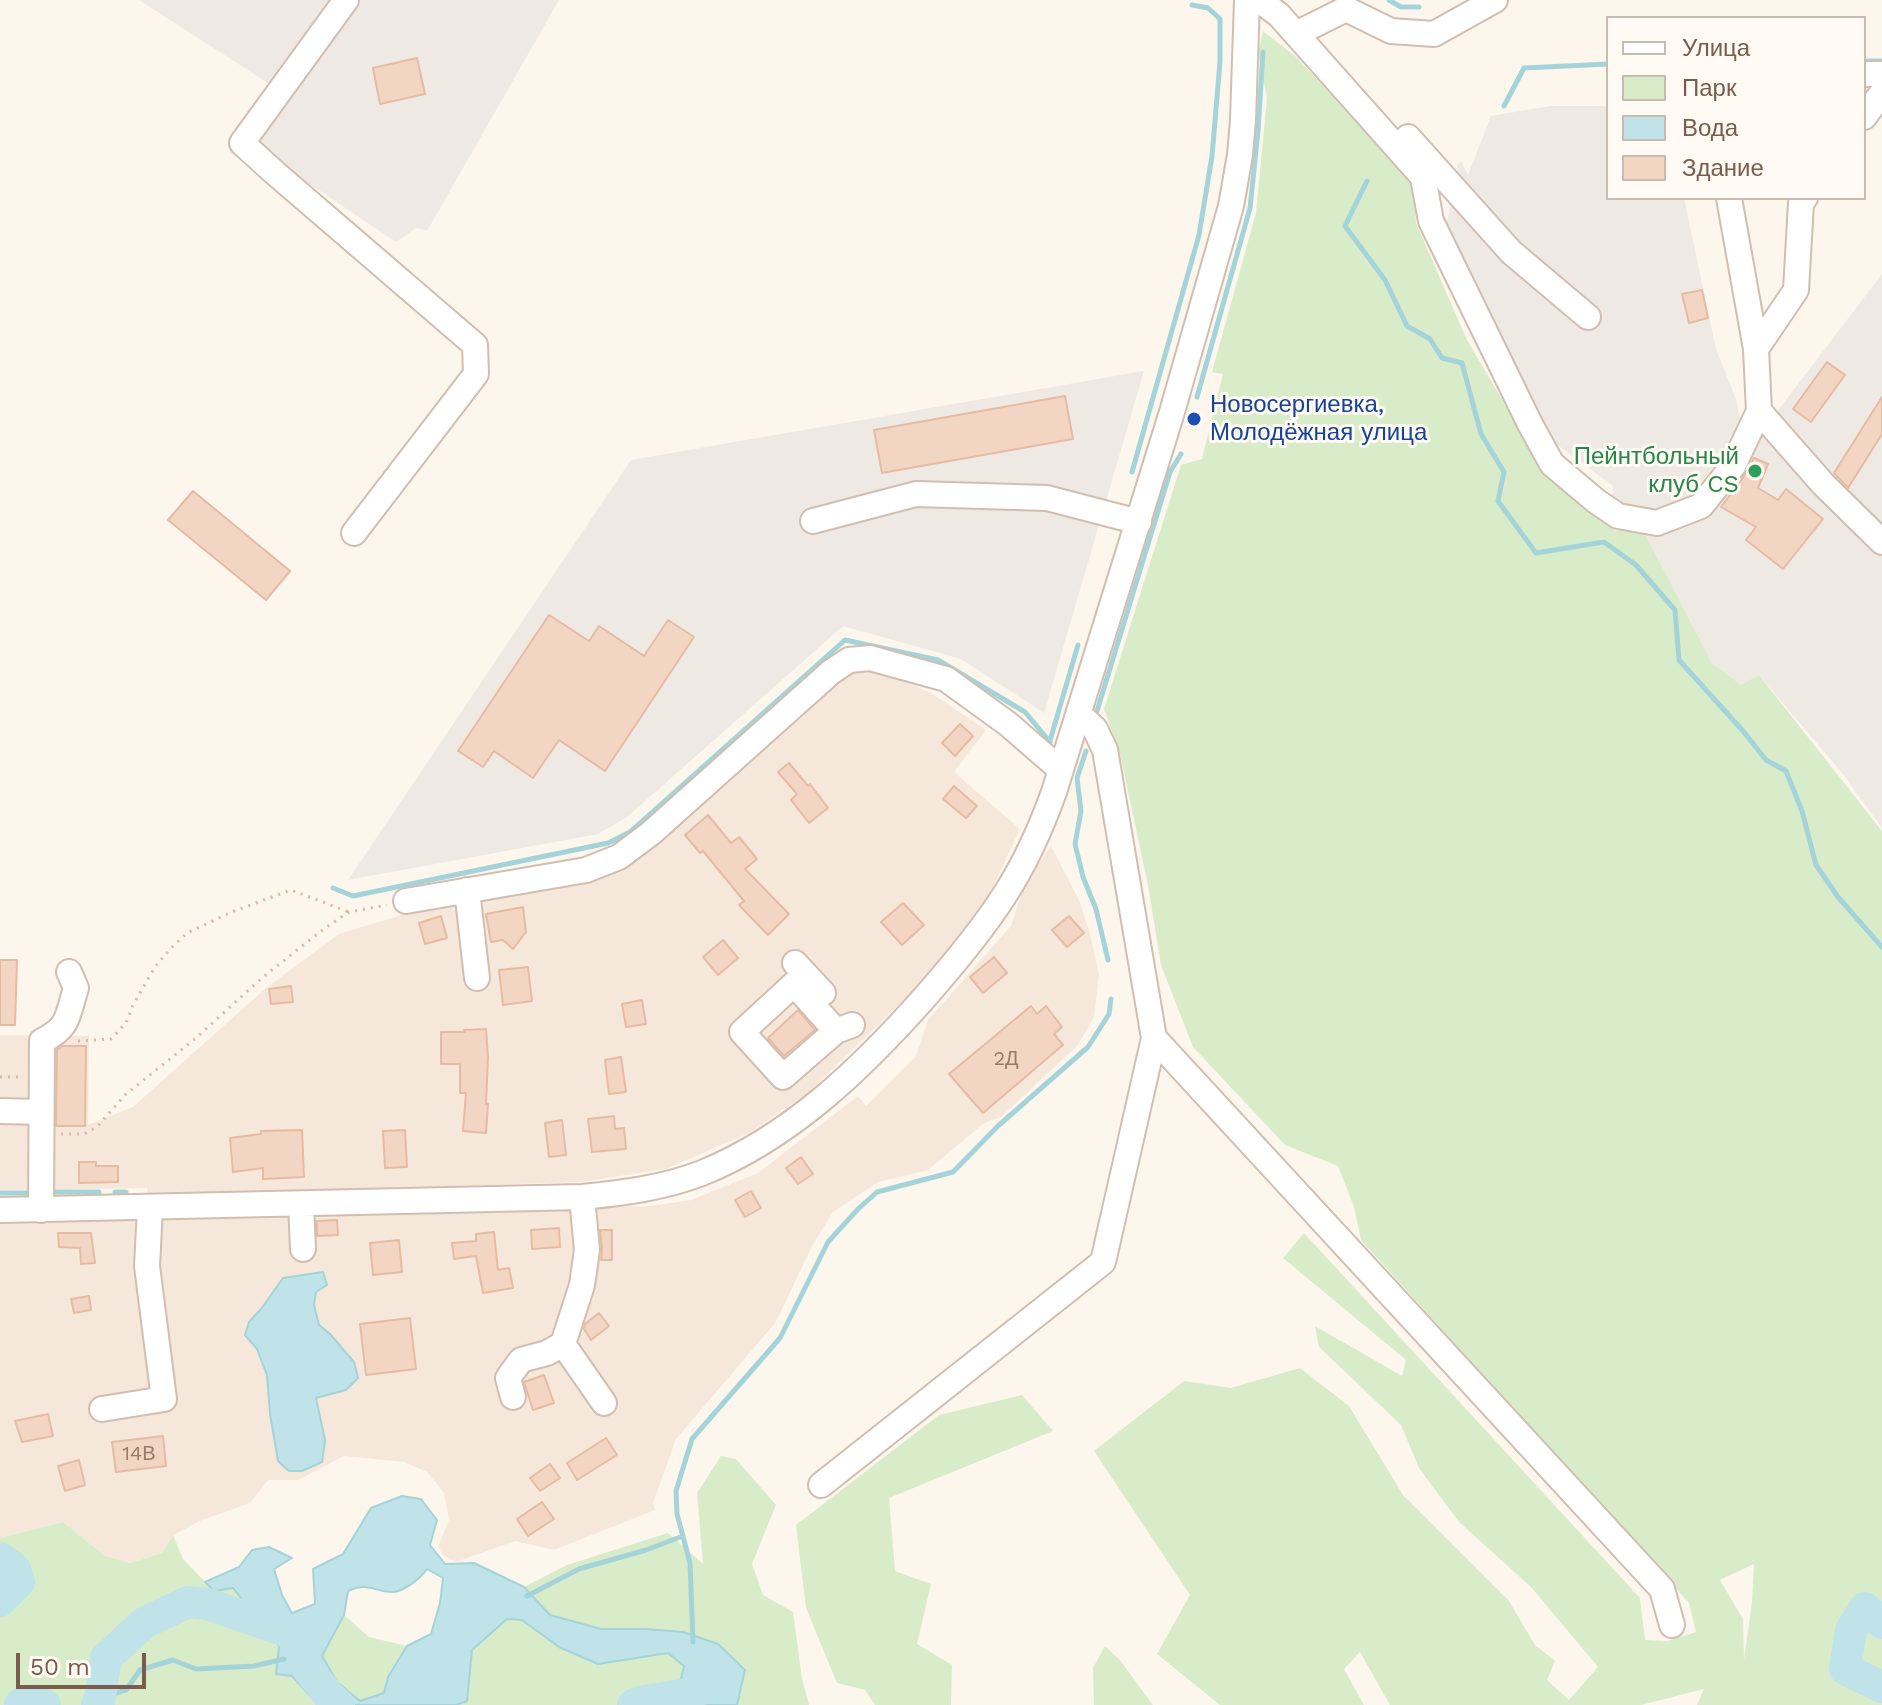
<!DOCTYPE html>
<html>
<head>
<meta charset="utf-8">
<style>
  body { margin:0 }
  #map { position:relative; width:1882px; height:1705px; overflow:hidden; background:#fdf6ec; font-family:"Work Sans",sans-serif }
  canvas { display:block }
  .legend { position:absolute; left:1606px; top:16px; width:260px; height:184px; box-sizing:border-box; background:#fffaf3; border:2px solid #cabbb1; margin:0; padding:10px 14px; list-style:none; font-size:24px; color:#7a5c4d }
  .legend li { display:flex; align-items:center; gap:16px; height:40px }
  .legend b { width:40px; border:2px solid #cabbb1 }
  .scale { position:absolute; left:16px; top:1653px; width:130px; height:36px; box-sizing:border-box; border:4px solid #7a5c4d; border-top:0; padding-left:10px; font-size:24px; line-height:28px; white-space:nowrap; color:#7a5c4d; -webkit-text-stroke:6px #fffaf3; paint-order:stroke }
</style>
</head>
<body>
<div id="map">
<canvas width="1882" height="1705"></canvas>
<ul class="legend">
<li><b style="height:10px;background:#fff"></b>Улица</li>
<li><b style="height:22px;background:#d8ecc9"></b>Парк</li>
<li><b style="height:22px;background:#bfe3e8"></b>Вода</li>
<li><b style="height:22px;background:#f3d5c3"></b>Здание</li>
</ul>
<div class="scale">50 m</div>
</div>
<script>
const c = document.querySelector('canvas').getContext('2d');
c.lineJoin = 'round';
function fillPath(path, color) { c.fillStyle = color; c.fill(path, 'evenodd'); }
function stroke(path, color, width, dash) { c.strokeStyle = color; c.lineWidth = width; c.lineCap = dash ? 'butt' : 'round'; c.setLineDash(dash || []); c.stroke(path); }
function drawText(font, color, halo, rows, align = 'center') {
  c.font = font + ' "Work Sans",sans-serif'; c.lineWidth = 6; c.setLineDash([]); c.textBaseline = 'middle'; c.strokeStyle = halo; c.fillStyle = color; for (const [text, x, y, turn = 0] of rows) {
    c.save(); c.translate(x, y); c.rotate((+turn || 0) * Math.PI / 180); c.textAlign = isNaN(turn) ? turn : align; if (halo) c.strokeText(text, 0, 0); c.fillText(text, 0, 0); c.restore();
  }
}
fillPath(new Path2D(`
  M866,664L931,693L986,730L954,772L1020,829L982,910L912,992L809,1092L751,1132L666,1169L581,1182L148,1196L147,1188L0,1190V1035L89,1036L88,1125L133,1107L266,988L339,934L408,913L588,881L849,667Z
  M1051,846L1079,900L1090,934L1099,974L1094,1017L1078,1045L1001,1117L984,1123L928,1170L878,1182L833,1212L812,1246L776,1322L676,1439L653,1503L655,1510L554,1550L515,1541L456,1562L443,1555L438,1547L449,1520L444,1493L427,1472L404,1462L344,1456L298,1480H268L250,1503L202,1520L173,1535L162,1553L130,1563L104,1555L63,1522L0,1538V1220L314,1216L651,1206L691,1200L758,1173L858,1096L866,1106L916,1056L928,1020L1011,926L1025,883Z`), '#f5e8da');
fillPath(new Path2D(`
  M139,0H332L271,85Z
  M359,0H559L427,231L416,228L396,242L277,162L256,144Z
  M1551,106H1608V198H1684L1716,349L1736,399L1743,434L1730,437L1733,450L1697,503L1664,514L1631,512L1612,502L1613,486L1552,441L1444,240L1454,186L1459,185L1457,165L1461,161L1468,175L1491,116Z
  M1882,274V828L1842,773L1760,676L1741,685L1712,663L1642,528L1708,511L1763,430Z
  M1144,371L1044,713L961,659L843,626L627,817L598,834L348,880L631,460Z`), '#efe9e4');
fillPath(new Path2D(`
  M1263,31L1295,56L1390,157L1414,187L1416,223L1467,340L1529,445L1575,495L1615,531L1642,528L1712,663L1741,685L1759,675L1882,831V1705H1697L1704,1689L1641,1705H1390L1360,1652L1344,1669L1364,1705H1220L1157,1654L1190,1595L1094,1451L1184,1381L1231,1388L1300,1368L1349,1406L1403,1495L1509,1601L1535,1645L1555,1661L1547,1680L1569,1700L1598,1667L1531,1587L1459,1522L1419,1468L1401,1425L1319,1347L1315,1326L1402,1376L1406,1360L1283,1258L1304,1233L1640,1598L1645,1640L1667,1641L1696,1632L1689,1603L1361,1240L1354,1207L1338,1166L1285,1145L1193,1047L1161,965L1148,885L1120,754L1104,709L1181,465L1202,459L1223,374L1212,372L1256,213L1267,98L1258,53ZM1754,1564L1752,1603L1744,1659L1743,1619L1720,1580Z
  M1022,1395L1053,1431L889,1498L895,1571L931,1584L917,1644L952,1665L951,1705H875L865,1690L837,1683L806,1608L796,1525L939,1415Z
  M721,1456L736,1459L776,1505L752,1564L763,1595L793,1612L802,1679L809,1705H737L745,1670L645,1629H601L550,1615L524,1587L567,1565L668,1533L703,1564L697,1493Z
  M63,1522L104,1555L130,1563L162,1553L173,1535L183,1559L214,1591L233,1588L279,1646L277,1674L291,1676L318,1705H0V1538Z
  M344,1615L369,1637L407,1646L388,1677L384,1694L361,1701L337,1682L322,1656Z
  M507,1619L522,1620L559,1647L598,1664L668,1653L684,1666L675,1705H456L467,1701L472,1650Z
  M1105,1646L1120,1660L1153,1705H1094L1093,1668Z`), '#d8ecc9');
const water = new Path2D(`
  M323,1272L327,1285L316,1292L314,1305L319,1325L330,1334L354,1362L358,1378L346,1390L316,1398L325,1440L322,1462L302,1471H289L278,1461L270,1414L267,1375L257,1349L245,1335L249,1322L261,1309L283,1278Z
  M402,1496L421,1499L437,1520L430,1545L445,1564L474,1563L524,1587L550,1615L601,1629H645L683,1632L718,1644L745,1670L737,1705H675L684,1666L668,1653L598,1664L559,1647L522,1620L507,1619L472,1650L467,1701L456,1705H318L292,1676L276,1674L279,1646L233,1588L214,1591L205,1582L239,1567L252,1550L269,1547L292,1558L274,1569L282,1595L292,1613L315,1604L313,1569L343,1554L371,1508ZM427,1569L443,1578L440,1603L431,1634L407,1646L388,1677L384,1693L360,1701L337,1682L322,1656L344,1615L348,1591C369,1581 376,1593 394,1592C406,1590 421,1578 427,1569Z`);
fillPath(water, '#bfe3e8');
stroke(water, '#a5d3da', 2);
stroke(new Path2D(`
  M1389,0L1401,7H1419
  M1864,61H1882
  M1504,106L1524,68L1608,64
  M1367,181L1345,226L1385,280L1407,326L1430,339L1442,358L1462,363L1481,434L1504,472L1498,501L1536,553L1604,542L1636,565L1675,610L1679,660L1743,731L1766,760L1786,771L1802,811L1816,865L1838,897L1882,947
  M1197,397L1250,208L1258,131L1263,52
  M1132,472L1199,235L1212,156L1220,62V19L1208,8L1192,5
  M1097,711L1170,472L1181,454
  M1049,744L1078,645
  M1086,751L1077,778L1081,811L1075,844L1083,877L1096,909L1108,960
  M333,888L353,896L608,843L630,832L845,640L938,660L1025,712L1050,742
  M53,1192H99
  M115,1192H126
  M0,1193H34
  M527,1596L579,1569L646,1550L683,1536
  M693,1642L690,1563L677,1514L676,1491L692,1439L780,1338L828,1242L858,1209L877,1192L953,1172L998,1126L1088,1047L1109,1014L1111,999
  M100,1698L126,1690L140,1670L173,1660L196,1669L254,1666L284,1659`), '#a5d3da', 5);
stroke(new Path2D(`
  M0,1558L15,1569L19,1582L0,1601
  M1882,1623L1865,1608L1851,1630L1845,1669L1882,1687
  M20,1705L22,1703L35,1700L45,1705
  M97,1705L100,1698L106,1658L144,1623L188,1602L207,1604L301,1636L306,1666L329,1696L339,1705
  M633,1705L639,1702L688,1694L710,1686L709,1676`), '#bfe3e8', 32);
const building = new Path2D(`
  M417,58L425,94L380,104L373,68Z
  M1702,290L1708,318L1689,323L1682,294Z
  M1827,362L1845,375L1811,422L1793,409Z
  M1065,396L1073,439L882,473L874,430Z
  M1882,397V434L1848,488L1834,473Z
  M1754,458L1768,464L1758,488L1778,500L1786,489L1823,519L1783,569L1746,540L1756,527L1721,507L1742,479Z
  M193,491L290,571L266,600L168,520Z
  M549,615L589,641L599,626L644,656L668,620L694,637L605,771L559,740L533,778L494,751L483,767L458,751Z
  M960,724L973,736L955,756L942,743Z
  M789,763L808,786L810,784L828,808L809,823L791,800L797,794L778,772Z
  M954,786L977,806L966,818L943,799Z
  M708,815L731,843L739,837L757,859L745,869L789,914L768,935L739,905L744,901L703,851L700,853L685,835Z
  M903,903L924,925L902,945L881,922Z
  M523,907L526,932L513,949L503,940L491,942L486,914Z
  M441,916L447,938L425,944L419,923Z
  M1069,916L1084,933L1067,947L1052,930Z
  M723,940L738,958L718,975L703,957Z
  M994,957L1007,973L983,993L970,977Z
  M0,960H17L15,1025H0Z
  M528,967L532,1001L503,1005L499,970Z
  M291,986L293,1002L271,1004L269,989Z
  M642,1000L646,1024L626,1027L622,1004Z
  M1031,1006L1037,1014L1046,1006L1062,1027L1054,1034L1063,1045L983,1113L949,1074Z
  M798,1010L815,1030L784,1056L768,1038Z
  M486,1029L488,1057L486,1104H488L486,1133L463,1131L466,1093H460V1064H441V1032H465L464,1030Z
  M63,1046H86L85,1126H56L57,1050Z
  M621,1057L626,1092L609,1094L605,1060Z
  M614,1116L615,1129L624,1128L626,1149L592,1152L588,1119Z
  M562,1120L566,1155L549,1157L545,1123Z
  M302,1130L304,1177L263,1179V1168L233,1172L230,1138L261,1134V1131Z
  M405,1130L407,1167L385,1168L383,1131Z
  M801,1157L813,1174L798,1184L786,1168Z
  M79,1162H96V1166H118V1182L79,1183Z
  M751,1191L761,1208L745,1217L735,1200Z
  M337,1220L338,1235L317,1236V1221Z
  M559,1228L560,1247L532,1249L531,1230Z
  M600,1230H612V1260H601L602,1249Z
  M494,1232L498,1270L509,1268L513,1288L483,1293L476,1256L454,1259L452,1243L476,1241V1234Z
  M58,1233H91L95,1263L81,1264L80,1248L59,1247Z
  M399,1240L402,1272L373,1275L370,1243Z
  M89,1296L91,1310L74,1313L71,1299Z
  M599,1313L609,1326L591,1340L584,1329L585,1324Z
  M410,1318L416,1369L366,1375L360,1324Z
  M544,1375L554,1403L533,1410L524,1382Z
  M48,1414L53,1436L22,1442L15,1421Z
  M163,1436L166,1466L116,1472L112,1442Z
  M606,1438L617,1455L577,1480L567,1463Z
  M79,1460L85,1485L65,1491L58,1466Z
  M550,1464L560,1478L540,1491L530,1478Z
  M542,1502L554,1519L528,1536L517,1519Z`);
fillPath(building, '#f3d5c3');
stroke(building, '#e6bba3', 2);
const minor = new Path2D(`
  M346,0L242,143L275,173L475,345L476,374L354,533
  M1259,0L1279,15L1423,177L1431,221L1530,424L1552,464L1596,501L1618,516L1657,523L1701,506L1733,466L1759,411L1756,349L1729,198
  M1306,29L1346,9L1391,31L1434,34L1495,0
  M1864,74H1882
  M1864,117L1882,93
  M1408,137L1511,252L1588,317
  M1756,349L1796,290L1801,203L1805,198
  M1759,411L1823,484L1882,542
  M813,521L916,494L1047,498L1139,522
  M467,890L477,978
  M406,901L586,870L619,857L651,833L831,672L849,660L870,658L946,679L1008,724L1061,770
  M795,963L823,993
  M836,1031L794,984L742,1032L783,1077L836,1031L852,1025
  M1154,1038L1662,1589L1672,1625
  M0,1111L41,1112
  M582,1197L587,1250L582,1285L563,1344L604,1403
  M301,1204L303,1249
  M0,1210L582,1197C623,1193 663,1188 702,1173C791,1137 862,1068 925,997C953,965 981,932 1004,896C1025,864 1041,828 1054,792L1172,412L1231,206L1240,155L1243,120L1247,0
  M41,1210L42,1041C70,1027 67,1016 76,988L69,972
  M513,1397L508,1378L521,1360L547,1353L563,1344
  M102,1409L164,1399L147,1266L150,1208
  M821,1485L1103,1262L1154,1038L1105,750L1095,729L1079,714`);
stroke(minor, '#d1beb0', 28);
stroke(new Path2D(`
  M78,1041L111,1039L126,1023L133,1005L155,967L171,948L187,933L234,911L291,890L349,912
  M0,1077H20
  M61,1134H84L97,1127L125,1095L196,1038L263,977L325,928L349,912L387,905`), '#d9b8a5', 3, [2, 6]);
stroke(minor, '#fff', 24);
for (const [x, y, r, color] of [
  [1194,419,8,"#1a4fb4"],
  [1755,471,8,"#2e9e5b"]
]) { const dot = new Path2D(); dot.arc(x, y, r, 0, 2 * Math.PI); c.fillStyle = color; c.fill(dot); stroke(dot, '#fffaf3', 3); }
drawText('20px', '#987a6a', null, [
  ["2Д",1006,1059],
  ["14В",139,1454]
]);
drawText('24px', '#164399', '#fffaf3', [
  ["Новосергиевка,",1210,405],
  ["Молодёжная улица",1210,433]
], 'left');
drawText('24px', '#27864d', '#fffaf3', [
  ["Пейнтбольный",1739,457],
  ["клуб CS",1739,485]
], 'right');
</script>
</body>
</html>
